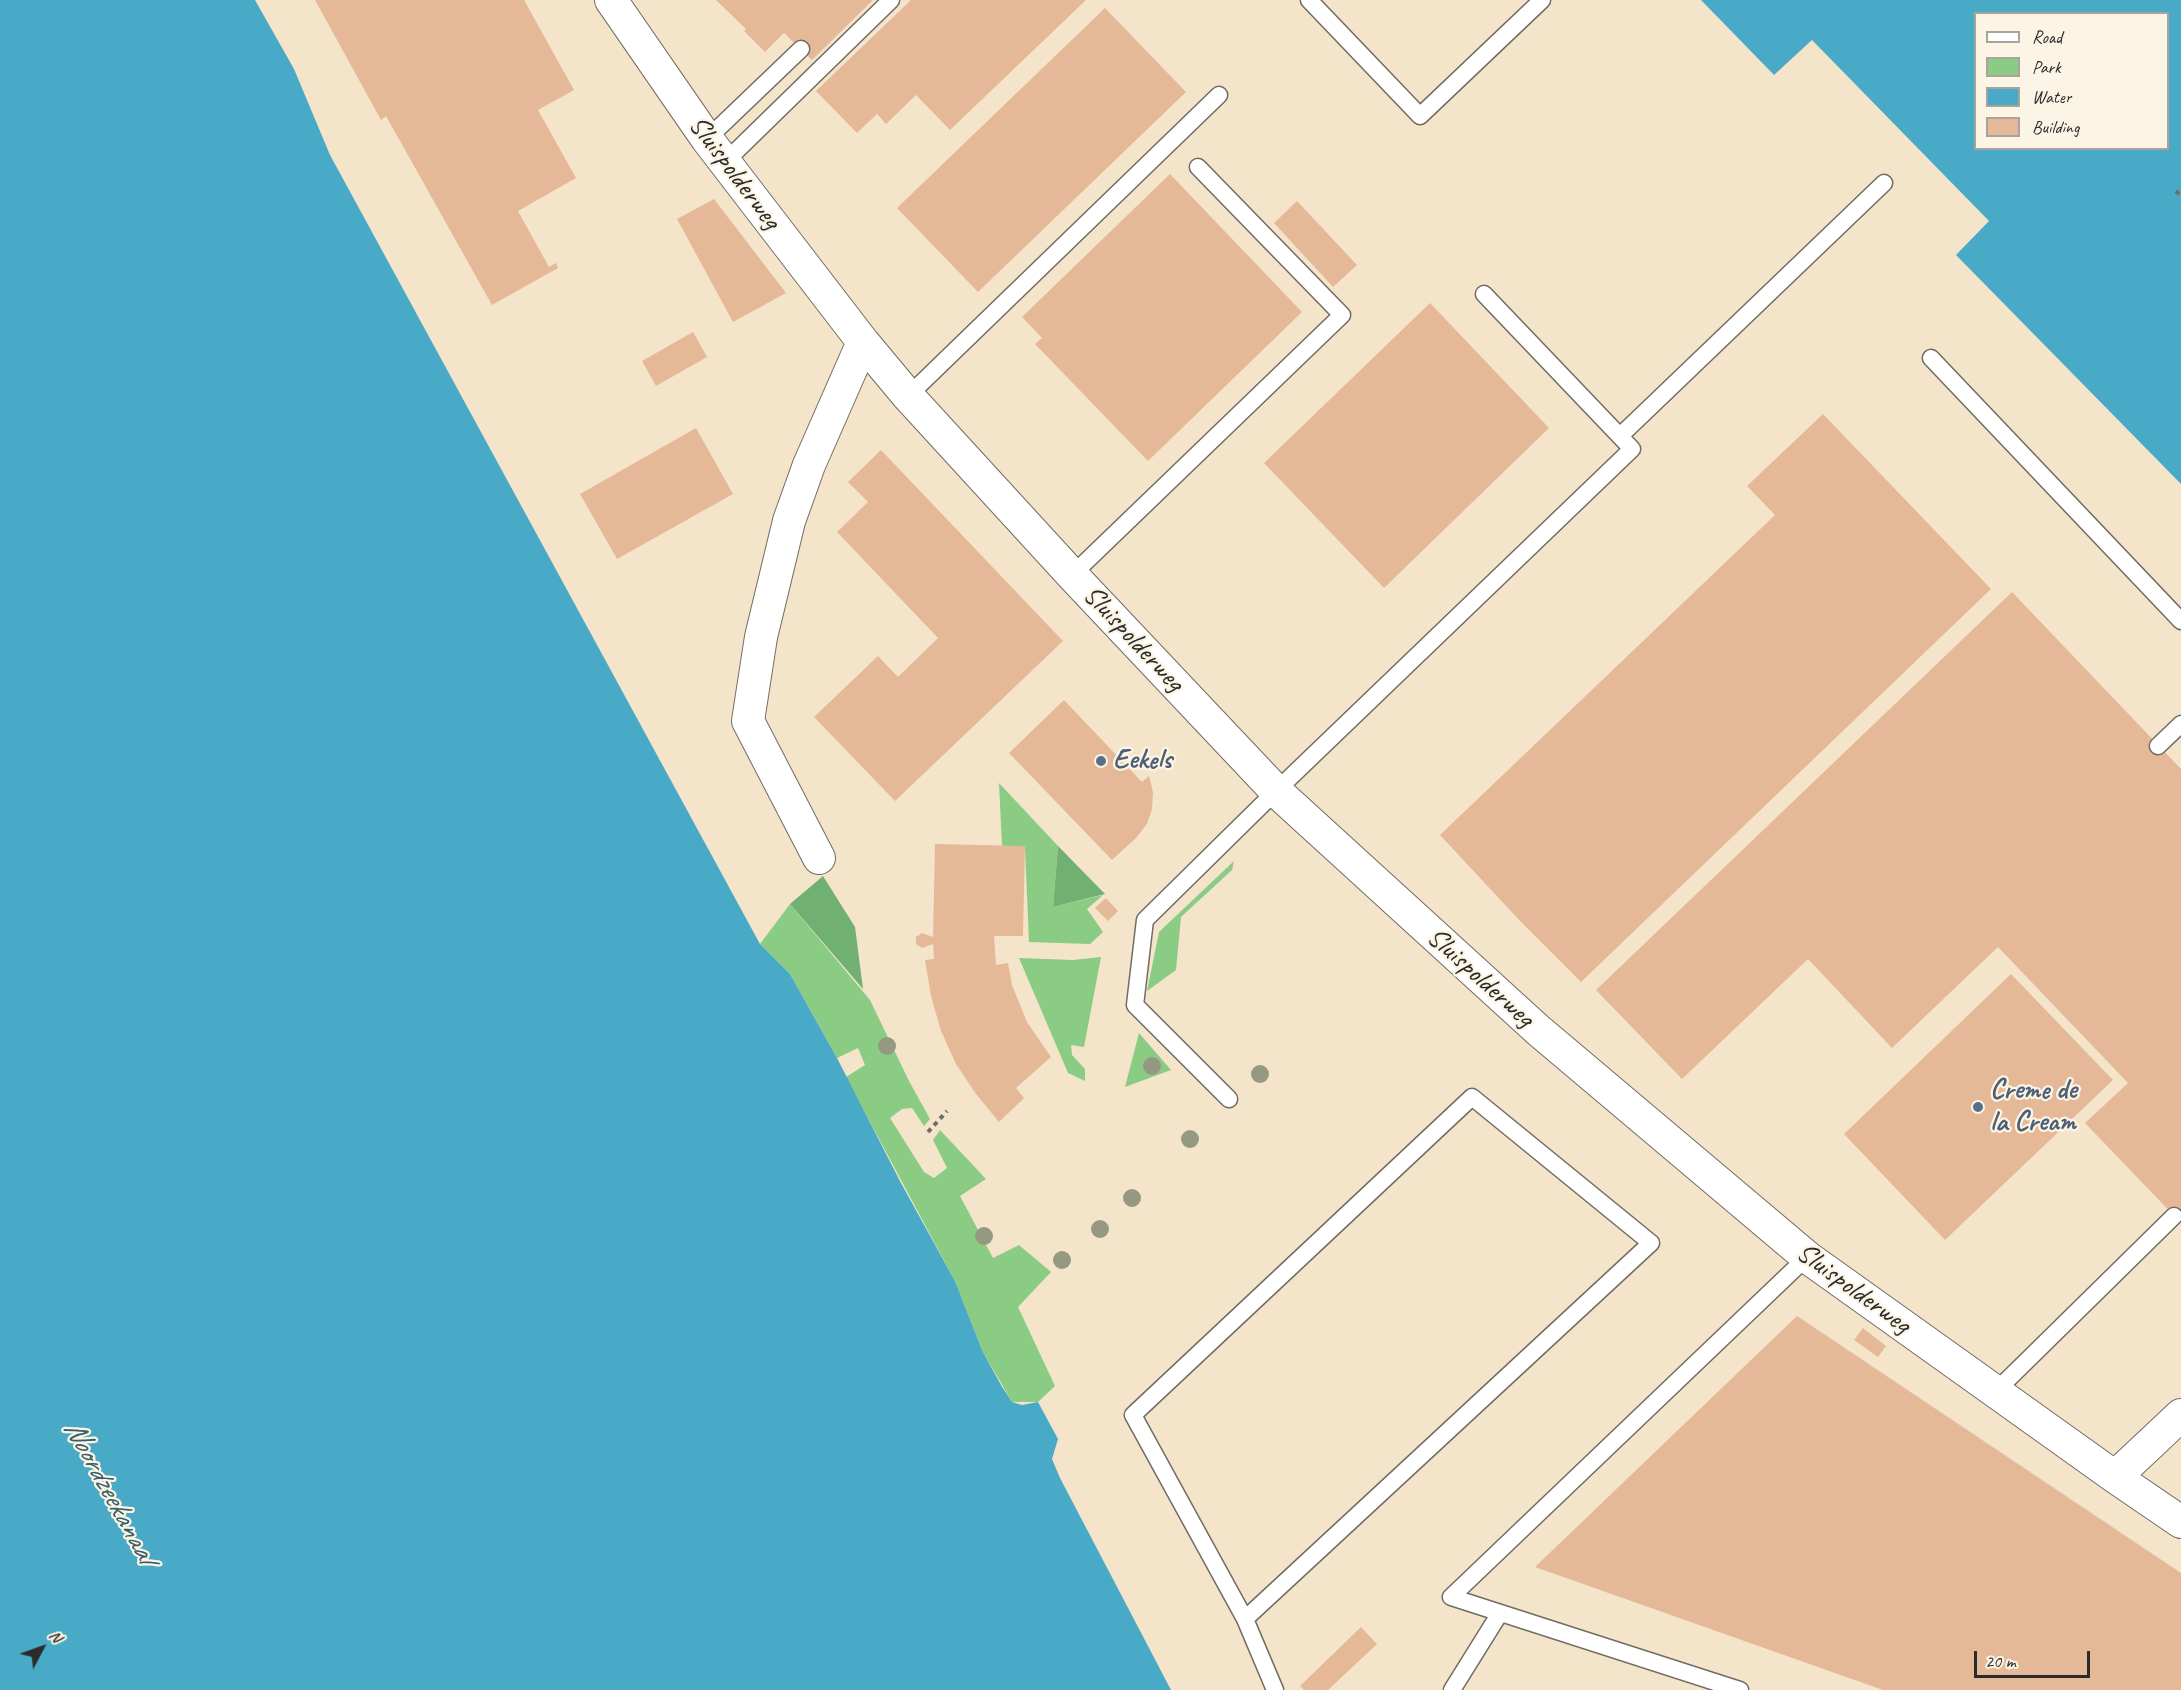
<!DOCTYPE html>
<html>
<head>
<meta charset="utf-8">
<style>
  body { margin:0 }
  #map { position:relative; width:2181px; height:1690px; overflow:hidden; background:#f4e4ca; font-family:Caveat,sans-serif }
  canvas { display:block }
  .legend { position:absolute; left:1974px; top:12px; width:195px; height:138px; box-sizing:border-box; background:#fcf5e5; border:2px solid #a8a49b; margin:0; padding:8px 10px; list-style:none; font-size:18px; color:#2b2b2b }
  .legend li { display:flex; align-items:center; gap:12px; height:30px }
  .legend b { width:30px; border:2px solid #a8a49b }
  .north { position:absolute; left:12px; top:1618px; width:60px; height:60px; -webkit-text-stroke:4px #fcf5e5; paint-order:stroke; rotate:49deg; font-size:16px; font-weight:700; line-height:24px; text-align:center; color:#2b2b2b }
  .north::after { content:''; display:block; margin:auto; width:21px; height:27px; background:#2b2b2b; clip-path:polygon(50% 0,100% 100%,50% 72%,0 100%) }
  .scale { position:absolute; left:1974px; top:1651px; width:116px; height:27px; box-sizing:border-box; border:3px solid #2b2b2b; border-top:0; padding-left:8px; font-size:18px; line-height:21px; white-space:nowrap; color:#2b2b2b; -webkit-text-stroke:4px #fcf5e5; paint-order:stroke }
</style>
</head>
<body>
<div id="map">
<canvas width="2181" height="1690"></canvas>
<ul class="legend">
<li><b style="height:8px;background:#fff"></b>Road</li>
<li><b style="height:16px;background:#8bcc84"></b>Park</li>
<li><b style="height:16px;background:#49aac8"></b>Water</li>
<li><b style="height:16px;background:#e5b998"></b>Building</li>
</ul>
<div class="north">N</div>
<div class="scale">20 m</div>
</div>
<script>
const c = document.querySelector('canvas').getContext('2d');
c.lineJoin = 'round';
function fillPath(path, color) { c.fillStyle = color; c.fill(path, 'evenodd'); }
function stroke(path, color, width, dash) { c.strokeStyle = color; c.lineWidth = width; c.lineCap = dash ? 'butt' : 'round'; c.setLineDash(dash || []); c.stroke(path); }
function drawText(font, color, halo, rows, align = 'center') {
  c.font = font + ' Caveat,sans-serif'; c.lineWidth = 4.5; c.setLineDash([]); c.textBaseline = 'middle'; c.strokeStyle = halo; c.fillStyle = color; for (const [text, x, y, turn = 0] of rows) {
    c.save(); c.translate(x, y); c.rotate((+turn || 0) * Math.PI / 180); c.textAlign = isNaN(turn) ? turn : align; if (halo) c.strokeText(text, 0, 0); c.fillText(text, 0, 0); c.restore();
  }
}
fillPath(new Path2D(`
  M999,783L1058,846L1053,907L1103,895L1087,909L1103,932L1090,944L1029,942L1025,848L1002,846Z
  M1234,861L1232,870L1181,917L1176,970L1147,991L1159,932Z
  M790,904L870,1000L909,1081L930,1119L924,1126L912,1108L902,1109L890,1118L924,1172L934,1178L947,1168L933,1140L940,1130L986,1179L960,1196L993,1258L1019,1245L1051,1272L1018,1307L1055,1386L1038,1402H1012L982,1350L955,1281L846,1077L865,1065L858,1048L837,1058L790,974L760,944Z
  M1101,957L1084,1047L1071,1045L1072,1055L1085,1069V1081L1068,1073L1019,958L1073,960Z
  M1139,1033L1171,1070L1125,1087Z`), '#8bcc84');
fillPath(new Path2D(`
  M1058,846L1105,894L1053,907Z
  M823,876L855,927L863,989L790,904Z`), '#70b072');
fillPath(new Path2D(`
  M0,0H255L294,69L330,155L760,944L790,974L837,1058L901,1183L955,1281L982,1350L1001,1385L1012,1402L1022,1405L1038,1402L1058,1439L1052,1459L1060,1478L1171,1690H0Z
  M1701,0H2181V484L1956,255L1989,221L1812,40L1774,75ZM1976,14H2168V148H1976Z`), '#49aac8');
fillPath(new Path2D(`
  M315,0H524L574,90L538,110L576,178L518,211L549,267L556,263L558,268L492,305L386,116L381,120Z
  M716,0H873L812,60L784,33L765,52L744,31L746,29Z
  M911,0H1086L950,130L916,95L886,124L877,114L857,133L816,91Z
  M1105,8L1186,92L978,292L897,208Z
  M1170,174L1302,312L1148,461L1035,344L1042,338L1022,317Z
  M714,199L786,293L733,322L677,219Z
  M1297,201L1357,265L1333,287L1274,223Z
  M1430,303L1549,428L1384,588L1264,463Z
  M693,332L707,357L656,386L642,361Z
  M1823,414L1991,589L1581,982L1521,922L1440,835L1775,515L1747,486Z
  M696,428L733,494L617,559L580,494Z
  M881,450L1063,641L895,801L814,717L878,656L898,677L938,638L837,532L868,502L848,482Z
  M2012,592L2181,769V1223L2085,1123L2128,1083L1998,947L1892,1048L1808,959L1682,1079L1596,990Z
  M1064,700L1142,782L1149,776L1153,792L1152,809L1147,824L1136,838L1112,860L1009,753Z
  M935,844L1025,846L1023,936H994L996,965L1008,963L1012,985L1027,1022L1051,1057L1016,1088L1024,1098L999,1122L976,1094L956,1064L941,1031L931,996L925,960L934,959L933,944L922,948L916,944V937L922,933L933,937Z
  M1106,898L1118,911L1108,921L1095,908Z
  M2011,974L2113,1080L1945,1240L1844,1134Z
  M1797,1316L2181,1573V1690H1883L1535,1567Z
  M1863,1328L1886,1346L1878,1357L1854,1340Z
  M1361,1627L1377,1644L1328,1690H1304L1300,1686Z`), '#e5b998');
const lane = new Path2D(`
  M1309,0L1420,116L1542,0
  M707,139L801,49
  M725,162L891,0
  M1931,358L2181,621
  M908,396L1219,95
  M1620,436L1884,183
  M1072,575L1342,315L1198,167
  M2158,746L2181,724
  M1229,1099L1135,1005L1145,920L1276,791L1632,449L1484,294
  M1995,1392L2174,1216
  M1245,1619L1651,1243L1472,1097L1133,1415L1245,1619L1275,1690
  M1452,1690L1500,1613
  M1740,1690L1451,1597L1807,1257`);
const street = new Path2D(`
  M611,0L707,139L863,342L908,396L1072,575L1276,791L1538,1030L1807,1257L2115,1477L2181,1522
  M819,858L748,721L761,637L789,521L809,465L863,342
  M2115,1477L2181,1415`);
stroke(lane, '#716c63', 19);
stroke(street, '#716c63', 34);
stroke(new Path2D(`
  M2176,191L2181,196
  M928,1132L947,1111`), '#716c63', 4, [4.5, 4.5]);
stroke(lane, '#fff', 16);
stroke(street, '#fff', 32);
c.fillStyle = '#959981';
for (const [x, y] of [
  [887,1046],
  [1152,1066],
  [1260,1074],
  [1190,1139],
  [1132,1198],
  [1100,1229],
  [984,1236],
  [1062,1260]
]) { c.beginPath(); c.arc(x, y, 9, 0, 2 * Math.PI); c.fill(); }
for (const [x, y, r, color] of [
  [1101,761,6,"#5c6f8a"],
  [1978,1107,6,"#5c6f8a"]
]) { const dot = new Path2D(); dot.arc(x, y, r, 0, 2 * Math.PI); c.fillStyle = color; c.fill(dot); stroke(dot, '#fcf5e5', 2); }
drawText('28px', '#2b2b2b', '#fcf5e5', [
  ["Sluispolderweg",734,173,53],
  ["Sluispolderweg",1133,639,47],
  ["Sluispolderweg",1480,978,42],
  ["Sluispolderweg",1853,1289,36]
]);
drawText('bold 28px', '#4e5e75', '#fcf5e5', [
  ["Eekels",1113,761],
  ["Creme de",1990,1091],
  ["la Cream",1990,1123]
], 'left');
drawText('italic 30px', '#375e6a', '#fcf5e5', [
  ["Noordzeekanaal",109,1492,61]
]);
</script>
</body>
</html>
